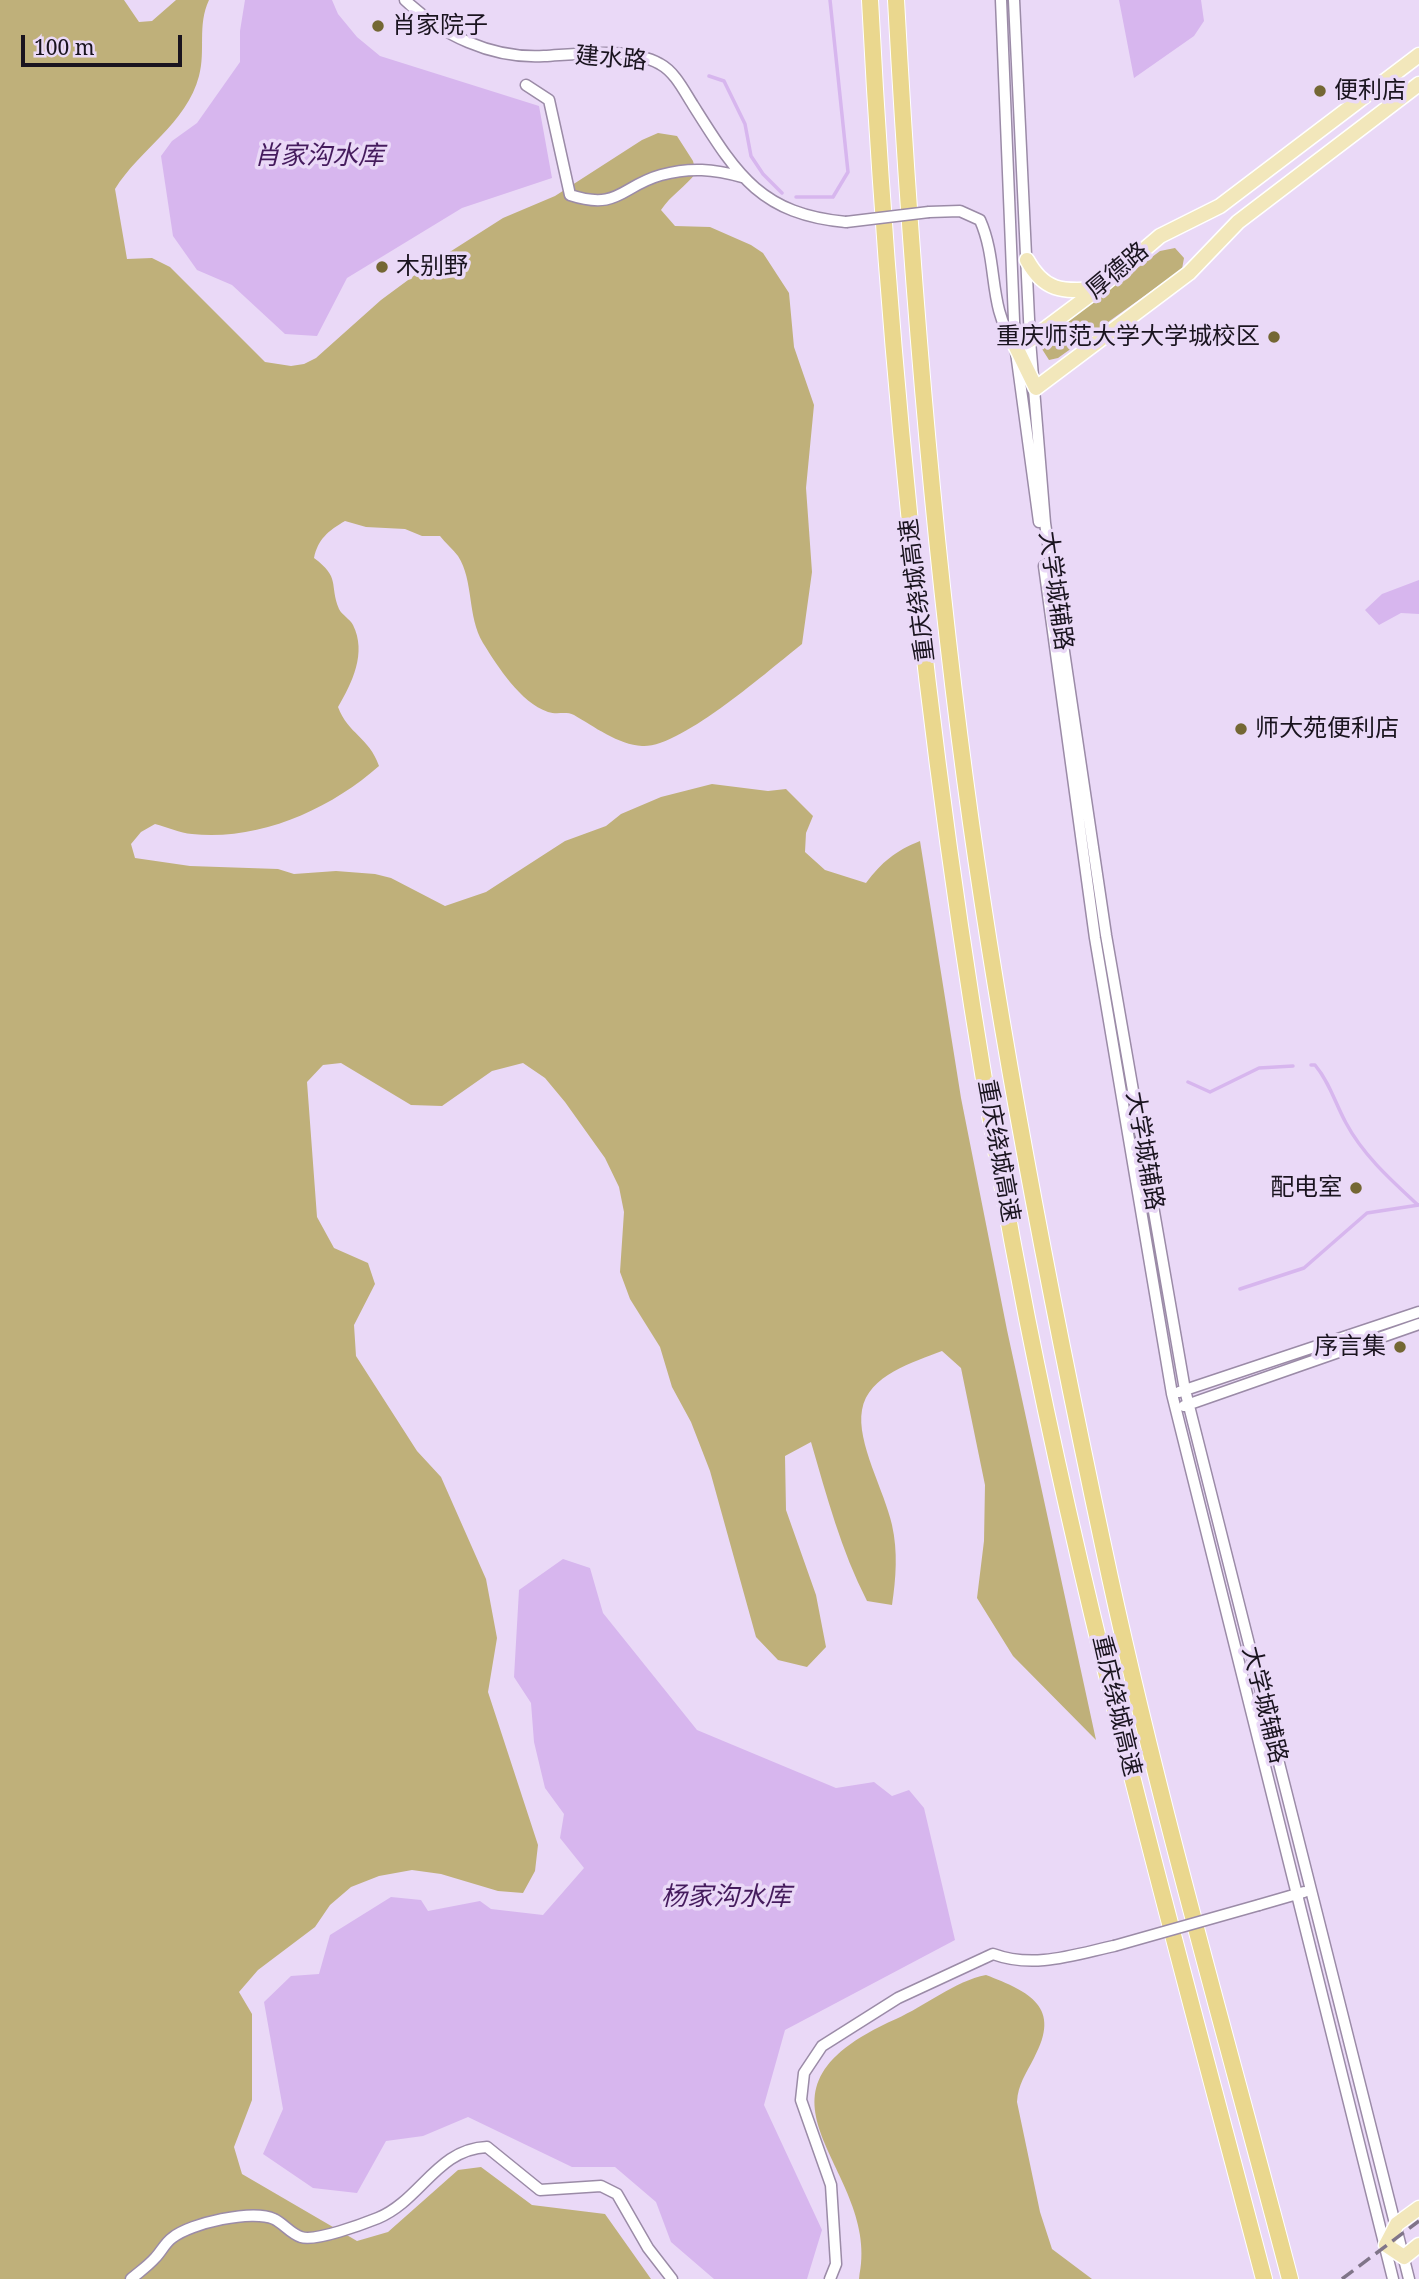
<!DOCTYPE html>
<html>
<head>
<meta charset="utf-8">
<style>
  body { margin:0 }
  #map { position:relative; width:1419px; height:2279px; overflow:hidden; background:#ead9f7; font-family:"Noto Serif",serif }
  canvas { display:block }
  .scale { position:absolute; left:21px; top:35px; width:161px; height:32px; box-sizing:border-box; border:4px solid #1a141f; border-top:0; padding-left:9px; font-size:21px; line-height:24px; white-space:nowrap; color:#1a141f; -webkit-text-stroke:5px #ead9f7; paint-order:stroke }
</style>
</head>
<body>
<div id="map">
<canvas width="1419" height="2279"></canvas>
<div class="scale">100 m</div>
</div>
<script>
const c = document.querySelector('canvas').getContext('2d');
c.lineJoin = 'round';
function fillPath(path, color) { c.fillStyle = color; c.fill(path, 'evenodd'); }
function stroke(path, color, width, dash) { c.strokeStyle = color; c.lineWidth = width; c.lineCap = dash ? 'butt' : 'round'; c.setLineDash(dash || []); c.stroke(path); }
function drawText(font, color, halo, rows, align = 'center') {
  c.font = font + ' "Noto Serif","Noto Sans SC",serif'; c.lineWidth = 7; c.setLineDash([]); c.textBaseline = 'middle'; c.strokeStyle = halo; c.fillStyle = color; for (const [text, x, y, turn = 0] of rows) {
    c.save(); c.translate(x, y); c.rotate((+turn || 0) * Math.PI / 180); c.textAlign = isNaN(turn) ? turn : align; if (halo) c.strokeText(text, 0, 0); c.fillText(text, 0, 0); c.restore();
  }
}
fillPath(new Path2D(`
  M0,0H124L139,22L152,21L176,0H209C197,25 206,51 199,76C187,123 139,150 115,189L127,259L152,258L170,267L265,362L291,366L304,364L316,358L381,300L423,269L503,218L555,196L642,140L658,133L677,136L693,161L696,173C685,187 671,195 661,210L675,226L710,227L751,245L763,253L789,293L794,347L814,405L806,488L812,572L802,644C770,669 680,749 642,746C619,745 593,726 574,715C566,711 557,715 548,712C520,702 498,667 483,643C467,616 474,581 458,556C453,549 445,543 440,536H422L405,529L366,527L345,521C328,531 318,539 314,558C341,578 329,584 339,609C342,615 350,619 353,625C367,653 352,683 338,707C348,734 369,737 379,766C329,810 259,841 192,834C180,833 167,827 155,824L141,832L131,844L135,858L190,866L278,869L294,874L336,871L375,874L391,878L445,906L486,892L565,841L606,826L621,814L661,797L712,784L768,791L786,789L813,816L806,833L805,852L825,870L866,883C882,862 895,851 920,841L961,1098L1007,1330L1096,1740L1013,1656L977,1598L984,1541L985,1485L961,1368L942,1351C914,1362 868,1375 862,1410C856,1442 885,1492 892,1525C898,1552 896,1578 892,1605L867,1601C841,1550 827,1497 811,1442L785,1456L786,1510L816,1595L826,1647L807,1667L778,1660L756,1637L710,1471L691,1422L672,1387L660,1347L630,1299L620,1272L624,1212L619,1187L605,1158L565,1102L545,1078L523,1063L492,1071L442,1106L411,1105L341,1063L323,1065L307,1082L317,1217L334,1248L368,1263L375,1284L354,1325L356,1356L417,1451L441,1477L486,1579L497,1638L488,1692L538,1845L535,1871L523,1893L498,1891L441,1874L412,1870L379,1876L351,1887L330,1905L315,1927L258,1970L239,1992L252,2014V2100L234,2147L242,2174L357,2241L388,2232L458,2170L481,2167L532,2205L605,2214L651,2279H0Z
  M1175,248L1184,258L1182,269L1058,358L1049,360L1042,349L1047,336L1160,251Z
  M986,1975C1030,1992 1062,2007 1034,2058C1026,2074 1018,2084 1017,2102L1040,2212L1052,2249L1092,2279H859C885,2168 722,2096 896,2019C925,2006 955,1981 986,1975Z`), '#bfb07a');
fillPath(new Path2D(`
  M245,0H332L338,14L357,37L380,56L539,106L552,178L462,208L347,278L317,336L285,334L232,285L197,270L173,236L161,156L172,141L197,123L240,62V31Z
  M1119,0H1201L1204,21L1194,36L1134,78Z
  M1419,580V614L1401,613L1379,625L1365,610L1382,594Z
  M563,1559L590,1568L603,1613L697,1730L836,1788L874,1782L892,1796L909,1790L924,1808L955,1940L785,2030L764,2105L822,2230L807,2279H714L671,2242L656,2202L615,2167H572L468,2117L423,2136L386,2141L357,2193L313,2188L263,2154L283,2109L264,2002L291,1976L319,1974L330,1935L391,1897L421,1900L428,1911L480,1901L491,1909L543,1915L584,1868L560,1838L564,1814L545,1788L534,1742L531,1703L514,1677L519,1590Z`), '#d7b6ee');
stroke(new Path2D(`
  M709,76L724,81L745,124L751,156L763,174L782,193
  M796,197H833L848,172L830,0
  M1311,1065H1315C1330,1083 1335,1103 1346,1123C1363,1155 1391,1180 1418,1205
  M1188,1082L1210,1092L1259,1068L1293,1066
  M1240,1289L1304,1268L1367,1213L1419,1205`), '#d7b6ee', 3.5);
const minor = new Path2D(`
  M405,0C442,35 491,59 544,56C578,54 630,47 660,64C675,72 684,91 693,105C736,173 759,214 846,222
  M1001,0L1015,345L1039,522
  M1014,0L1030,340L1045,523L1106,935L1185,1390L1409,2279
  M526,85L549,100L570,195C619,211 621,186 661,175C690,167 714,169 742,177
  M929,212L960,211L980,220C999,263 987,306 1015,345
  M1044,566L1095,938L1172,1394L1393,2279
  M1179,1392L1419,1312
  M1184,1406L1419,1324
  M1259,1905L1304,1892
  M131,2279C139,2272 148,2266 155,2258C161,2252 165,2243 172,2238C190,2223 253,2209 274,2219C283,2223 291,2234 301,2237C315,2242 363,2224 378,2218C421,2200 437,2149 487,2147L540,2190L601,2186L617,2194L648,2248L672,2279
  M830,2279L836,2264L831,2185L801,2100L804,2073L822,2046L898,1998L993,1954C1034,1969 1073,1955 1114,1946`);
const major = new Path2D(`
  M1419,55L1220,206L1160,236L1098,289L1030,340L1015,345L1036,388L1189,273L1238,222L1419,84
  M1027,260C1044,291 1062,292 1096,289
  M1419,2208L1397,2224L1386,2245L1404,2257L1419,2245`);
const highway = new Path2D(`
  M870,0C893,441 942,884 1027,1318C1091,1641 1180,1960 1264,2279
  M896,0C911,275 933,551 971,823C1005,1065 1052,1306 1103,1545C1155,1792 1226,2035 1290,2279`);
stroke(minor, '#9b8ba7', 13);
stroke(major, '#fff', 17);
stroke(highway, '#fff', 18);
stroke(minor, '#fff', 10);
stroke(major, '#f2e7bb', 14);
stroke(highway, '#ead78e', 16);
stroke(new Path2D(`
  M1342,2279L1419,2221`), '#807589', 3.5, [14, 7]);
const minorBridge = new Path2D(`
  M846,222L929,212
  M1114,1946L1259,1905`);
stroke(minorBridge, '#9b8ba7', 13, []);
stroke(minorBridge, '#fff', 10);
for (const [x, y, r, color] of [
  [378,26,7,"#746734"],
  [1320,91,7,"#746734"],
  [382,267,7,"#746734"],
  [1274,337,7,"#746734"],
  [1241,729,7,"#746734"],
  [1356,1188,7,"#746734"],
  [1400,1347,7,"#746734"]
]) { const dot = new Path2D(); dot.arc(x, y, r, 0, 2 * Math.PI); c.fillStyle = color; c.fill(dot); stroke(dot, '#ead9f7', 2.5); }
drawText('24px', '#1a141f', '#ead9f7', [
  ["肖家院子",392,26],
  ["便利店",1334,91],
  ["木别野",396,267],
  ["重庆师范大学大学城校区",1260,337,"right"],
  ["师大苑便利店",1255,729],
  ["配电室",1342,1188,"right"],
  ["序言集",1386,1347,"right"]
], 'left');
drawText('24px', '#1a141f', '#ead9f7', [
  ["建水路",611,59,5],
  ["厚德路",1118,271,-40],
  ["重庆绕城高速",918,590,-97],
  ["大学城辅路",1055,591,82],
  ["重庆绕城高速",998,1151,80],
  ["大学城辅路",1144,1151,80],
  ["大学城辅路",1264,1705,76],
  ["重庆绕城高速",1116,1706,77]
]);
drawText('italic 26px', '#451b5d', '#ead9f7', [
  ["肖家沟水库",319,157],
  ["杨家沟水库",726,1898]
]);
</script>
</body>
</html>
